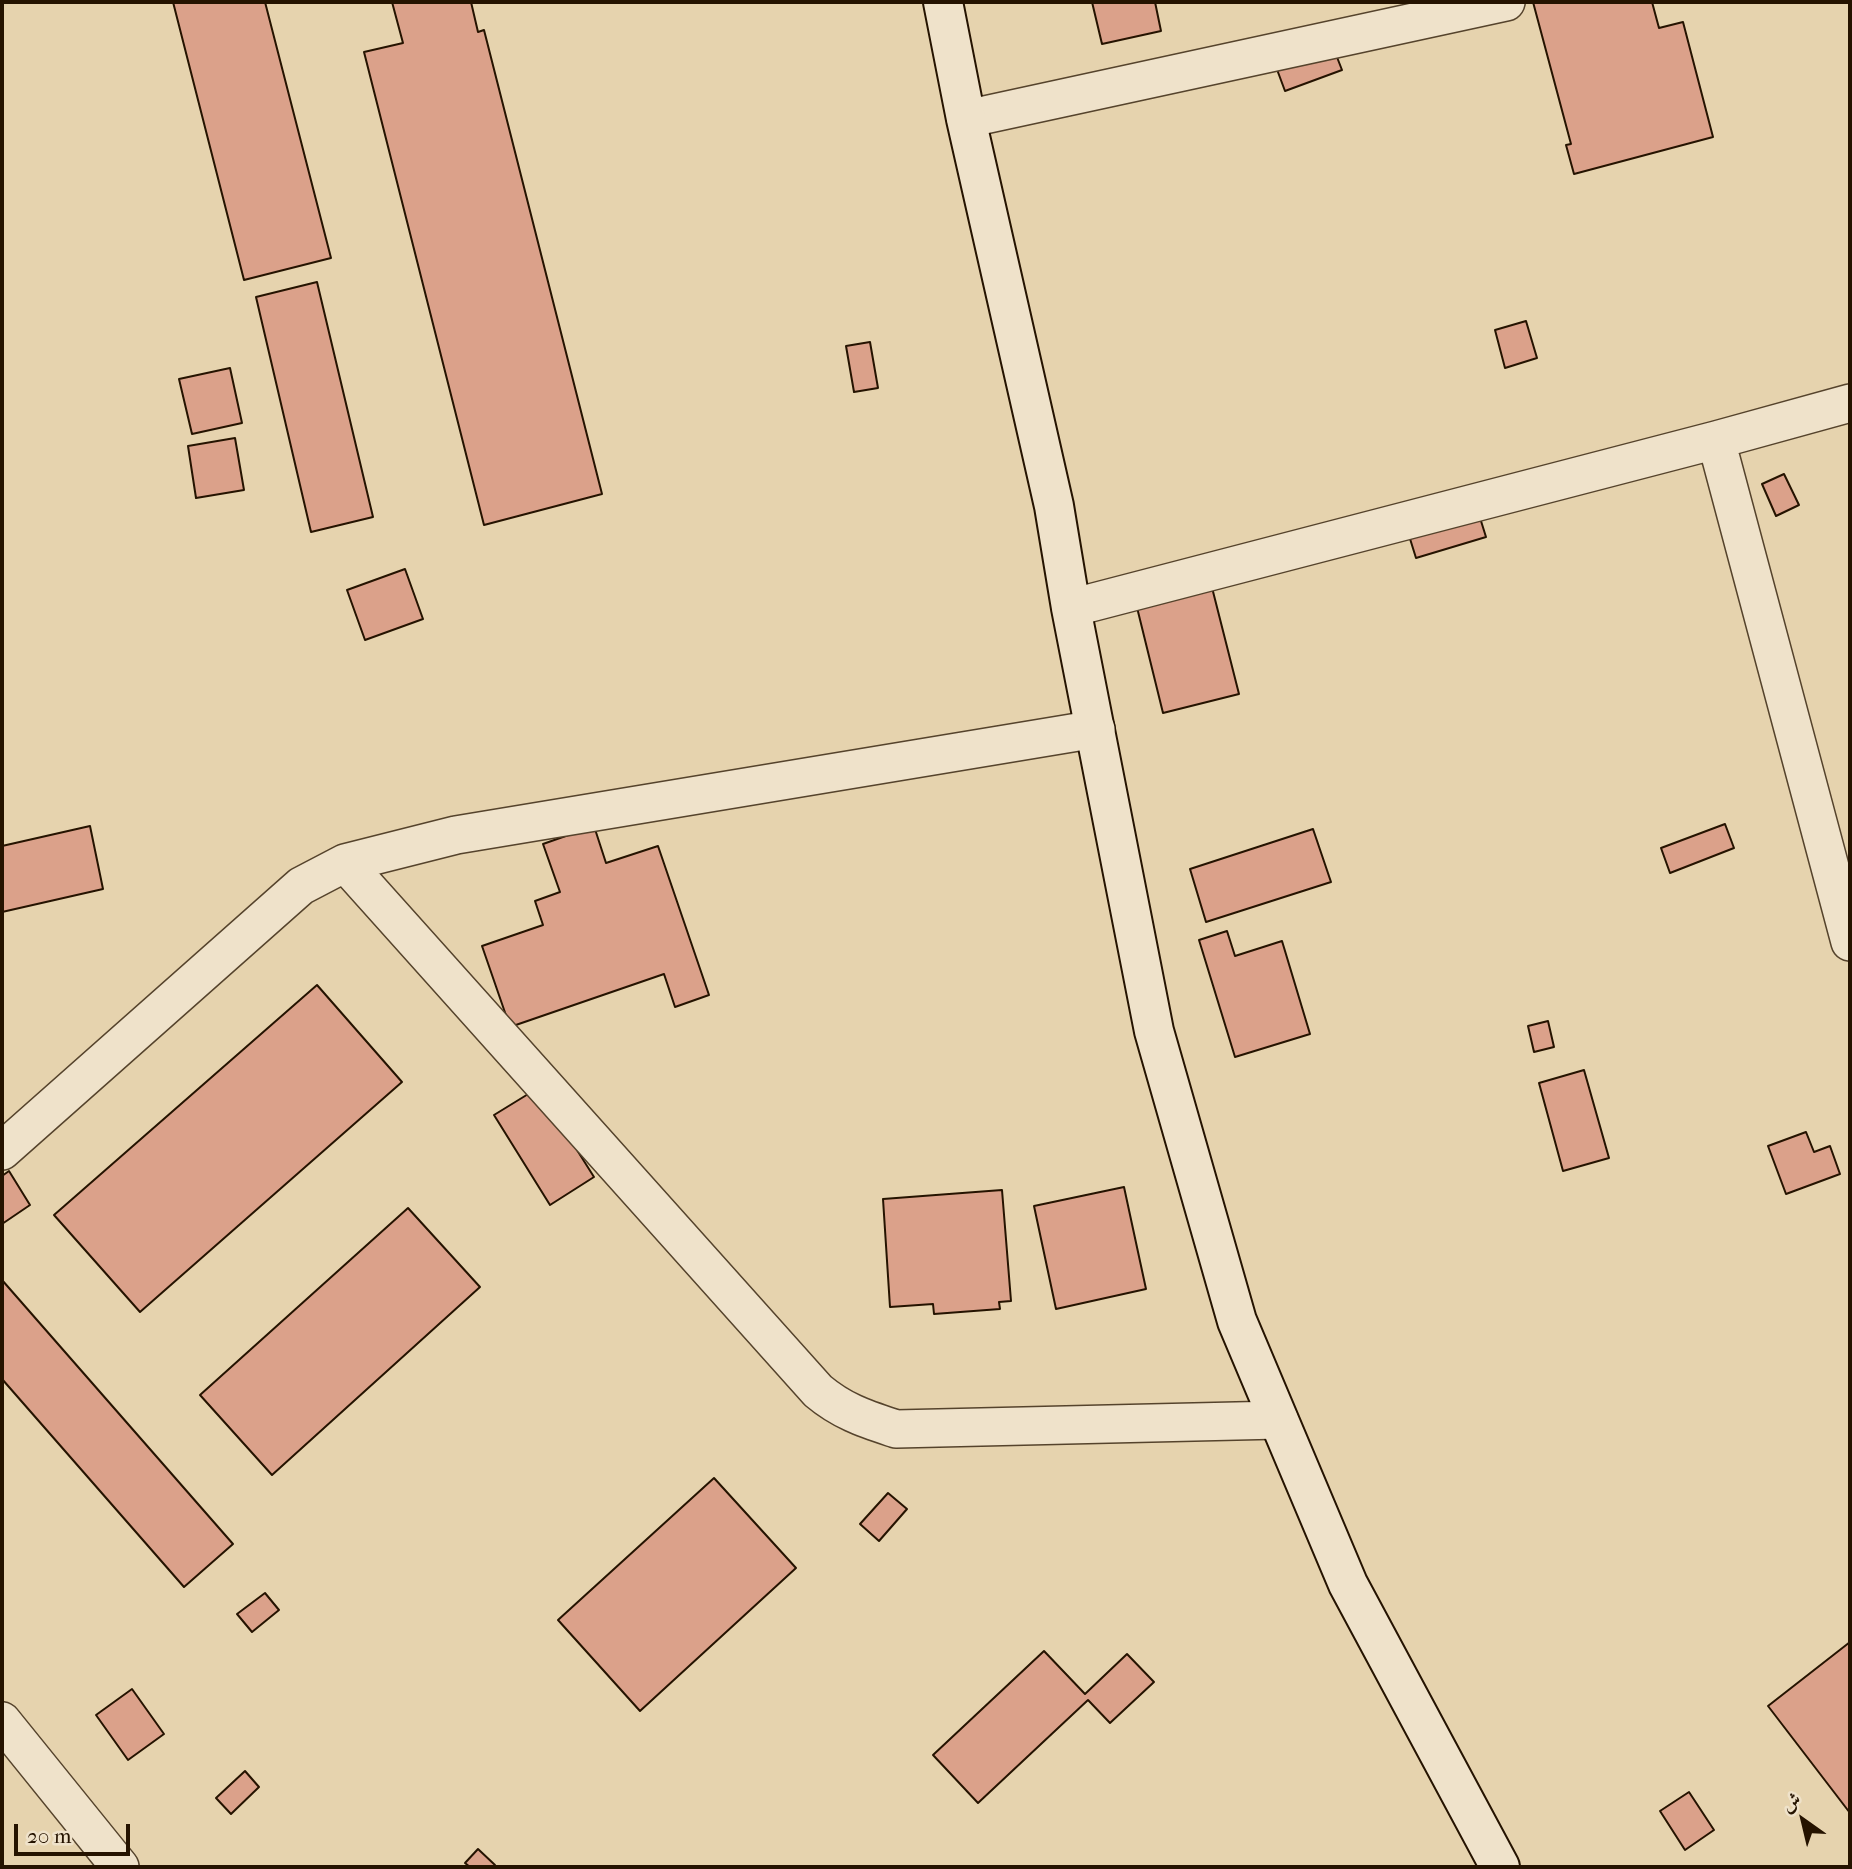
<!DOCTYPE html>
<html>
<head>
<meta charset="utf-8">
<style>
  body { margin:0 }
  #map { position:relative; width:1852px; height:1869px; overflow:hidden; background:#e6d3ae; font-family:"IM FELL French Canon",Amiri,serif }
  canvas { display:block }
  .frame { position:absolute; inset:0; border:4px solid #251300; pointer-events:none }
  .north { position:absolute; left:1768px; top:1785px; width:70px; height:70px; -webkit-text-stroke:5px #efe2ca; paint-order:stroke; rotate:326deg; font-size:19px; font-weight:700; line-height:28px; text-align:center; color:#251300 }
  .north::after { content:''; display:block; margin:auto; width:24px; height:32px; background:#251300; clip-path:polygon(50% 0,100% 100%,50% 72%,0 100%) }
  .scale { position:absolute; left:14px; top:1824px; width:116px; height:32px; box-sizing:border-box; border:4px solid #251300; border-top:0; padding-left:9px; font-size:21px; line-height:24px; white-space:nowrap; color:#251300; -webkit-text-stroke:5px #efe2ca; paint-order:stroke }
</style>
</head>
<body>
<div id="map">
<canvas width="1852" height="1869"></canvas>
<div class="frame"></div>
<div class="north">ش</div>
<div class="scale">20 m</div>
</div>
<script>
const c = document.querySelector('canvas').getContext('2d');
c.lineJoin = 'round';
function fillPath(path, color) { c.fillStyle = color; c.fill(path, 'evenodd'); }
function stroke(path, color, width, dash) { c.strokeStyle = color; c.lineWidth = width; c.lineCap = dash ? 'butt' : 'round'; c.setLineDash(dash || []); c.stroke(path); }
const building = new Path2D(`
  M173,2H265L331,258L244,280Z
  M392,2H471L478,32L484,30L602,494L484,525L364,52L403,43Z
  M1092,2H1155L1161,31L1102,44Z
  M1533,2H1652L1659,28L1683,22L1713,137L1574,174L1566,145L1571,144Z
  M1328,34L1342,70L1285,91L1272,56Z
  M317,282L373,517L311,532L256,297Z
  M1526,321L1537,358L1505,368L1495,330Z
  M870,342L878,388L854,392L846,346Z
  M230,368L242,423L192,434L179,379Z
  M235,438L244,490L196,498L188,446Z
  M1784,474L1799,505L1776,516L1762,484Z
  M1472,492L1486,537L1416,558L1402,513Z
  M1204,556L1239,694L1163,713L1129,575Z
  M405,569L423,619L365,640L347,590Z
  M1725,824L1734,848L1670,873L1661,848Z
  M90,826L103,889L2,912V846Z
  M594,826L606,863L658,846L709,995L675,1007L664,974L510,1027L482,946L543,925L535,901L560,892L543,844Z
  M1313,829L1331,882L1206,922L1190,869Z
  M1227,931L1235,956L1282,941L1310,1034L1235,1057L1199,940Z
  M317,985L402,1082L140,1312L54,1215Z
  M1548,1021L1554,1047L1534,1052L1528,1026Z
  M1584,1070L1609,1158L1563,1171L1539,1083Z
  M538,1088L594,1177L550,1205L494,1115Z
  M1806,1132L1814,1152L1830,1146L1840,1174L1786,1194L1768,1146Z
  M9,1171L30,1205L2,1224V1176Z
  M1124,1187L1146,1289L1056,1309L1034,1206Z
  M1002,1190L1011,1301L999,1302L1000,1309L934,1314L933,1304L890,1307L883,1199Z
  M408,1208L480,1287L272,1475L200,1395Z
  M2,1280L233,1544L184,1587L2,1379Z
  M714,1478L796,1568L640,1711L558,1620Z
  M888,1493L907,1509L879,1541L860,1524Z
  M265,1593L279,1610L252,1632L237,1614Z
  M1850,1642V1813L1768,1706Z
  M1044,1651L1085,1694L1127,1654L1154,1682L1110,1723L1088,1700L978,1803L933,1755Z
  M132,1689L164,1734L128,1760L96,1715Z
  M245,1771L259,1787L231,1814L216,1798Z
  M1689,1792L1714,1830L1685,1850L1660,1811Z
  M478,1849L495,1865L493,1867H470L465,1863Z`);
fillPath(building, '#dba18a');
stroke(building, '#251300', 2);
const street = new Path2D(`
  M966,119L1506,2
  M1716,440L1850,942
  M1071,608L1716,440L1850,403
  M345,863L818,1391C843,1412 866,1419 896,1429L1279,1420
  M2,1151L301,886L345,863L456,835L1096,729
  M2,1721L120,1867`);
const secondary = new Path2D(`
  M943,2L966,119L1054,506L1071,608L1154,1031L1237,1321L1348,1584L1500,1867`);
stroke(street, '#55432c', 40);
stroke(secondary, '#251300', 42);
stroke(street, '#efe2ca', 37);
stroke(secondary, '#efe2ca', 38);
</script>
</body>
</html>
